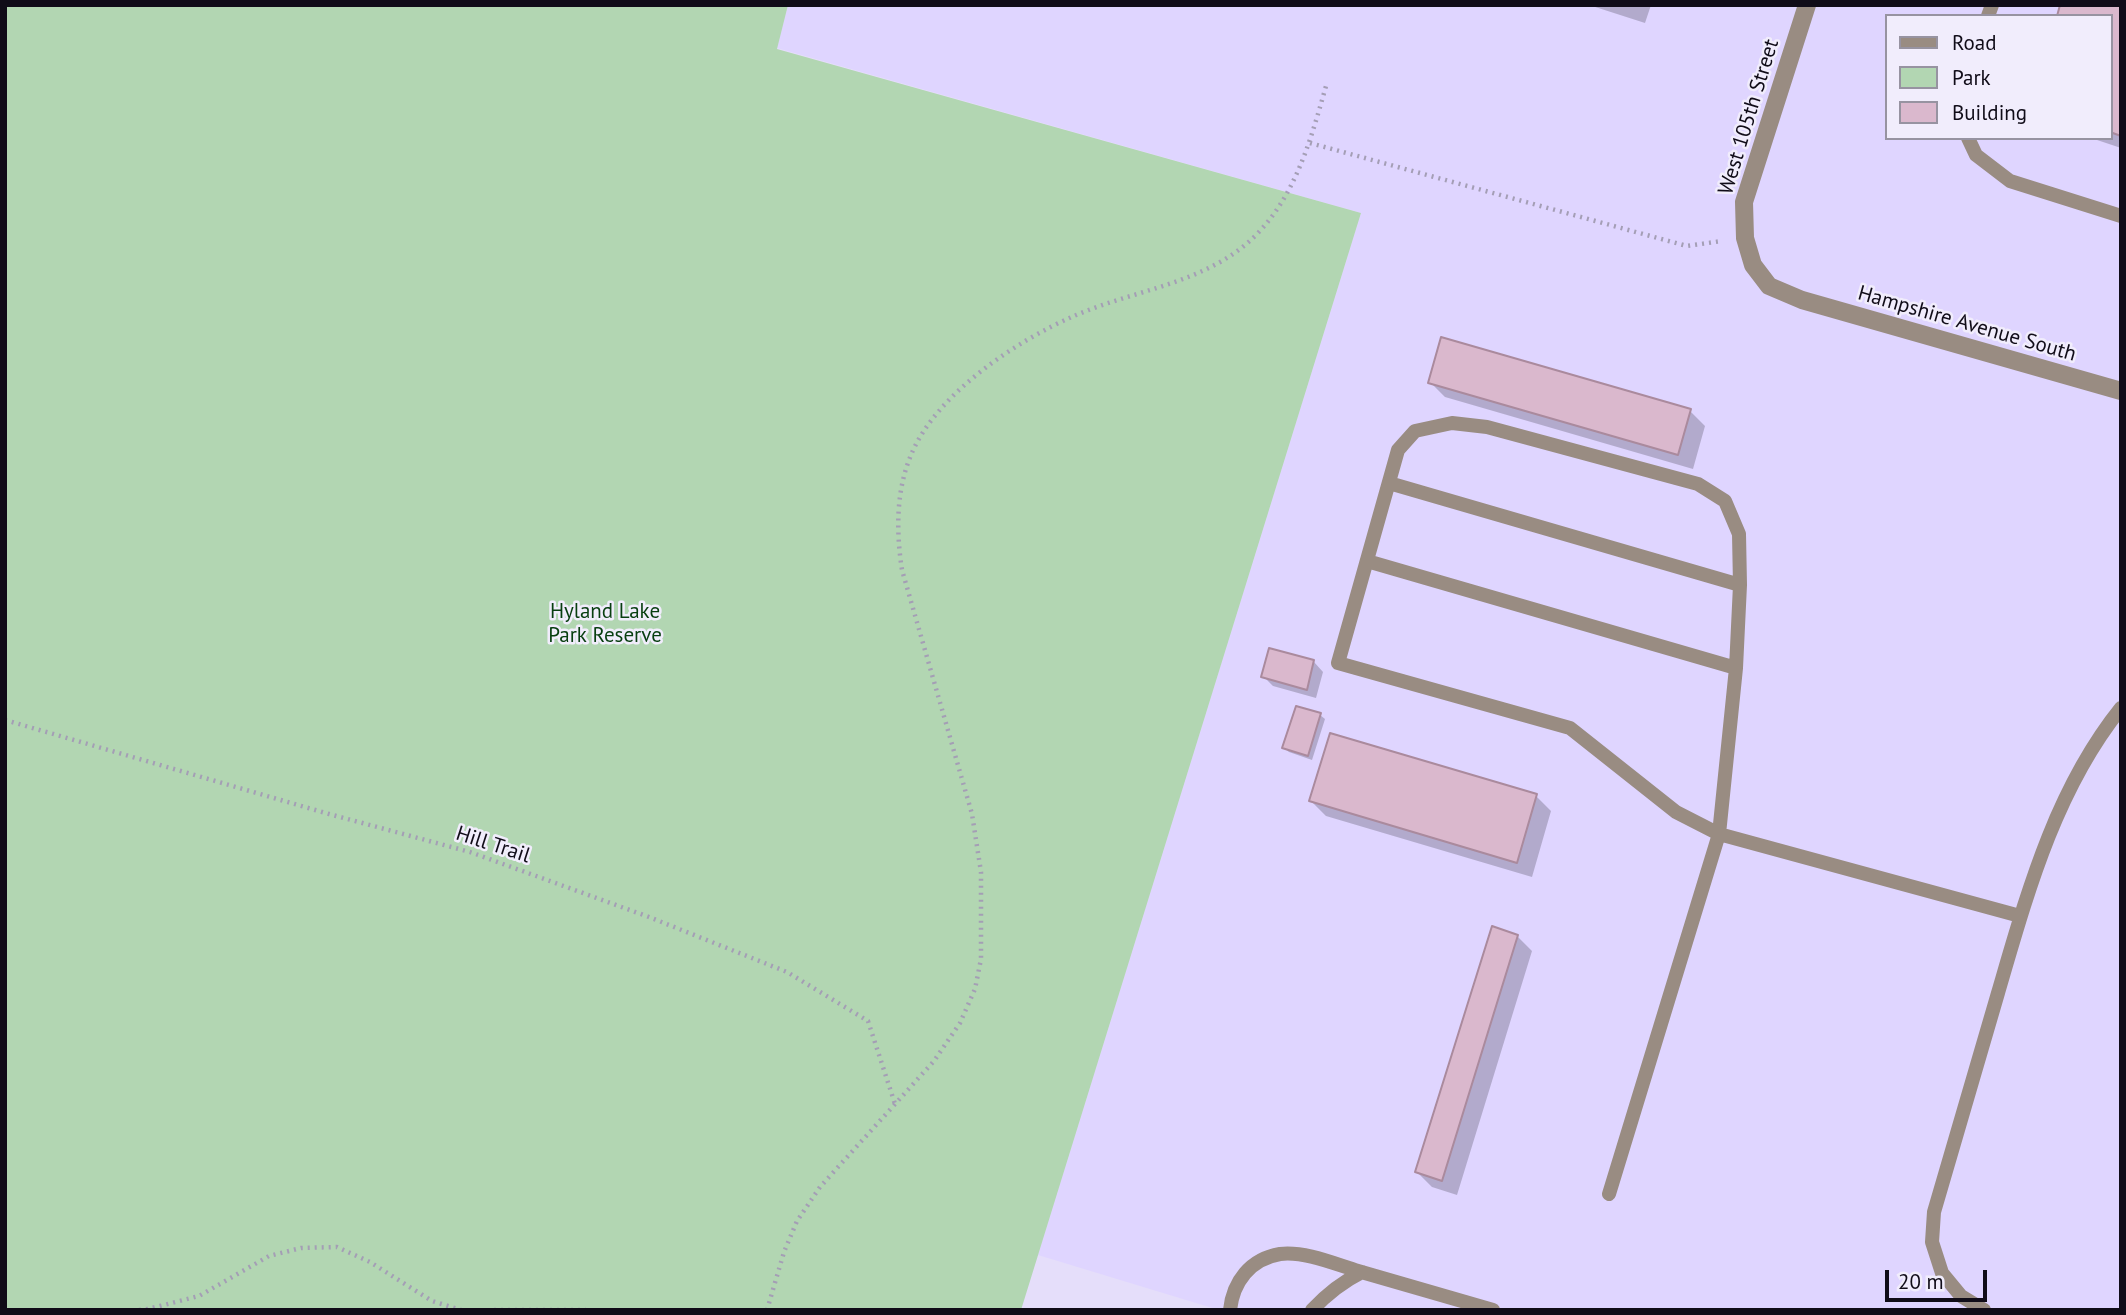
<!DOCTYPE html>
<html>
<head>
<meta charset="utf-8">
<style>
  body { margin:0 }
  #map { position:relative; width:2126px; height:1315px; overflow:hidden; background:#e5defa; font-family:"PT Sans",sans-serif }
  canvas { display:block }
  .frame { position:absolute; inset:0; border:7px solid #100c18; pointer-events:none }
  .legend { position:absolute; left:1885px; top:14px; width:228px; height:126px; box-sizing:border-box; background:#f1edfc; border:2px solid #9793a1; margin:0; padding:9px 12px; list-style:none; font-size:21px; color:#100c18 }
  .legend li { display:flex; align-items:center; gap:14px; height:35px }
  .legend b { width:35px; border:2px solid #9793a1 }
  .scale { position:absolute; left:1885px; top:1270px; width:102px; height:32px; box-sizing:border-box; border:4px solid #100c18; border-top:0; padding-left:9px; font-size:21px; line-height:24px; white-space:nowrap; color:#100c18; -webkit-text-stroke:5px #f1edfc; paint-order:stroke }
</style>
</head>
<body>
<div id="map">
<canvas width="2126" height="1315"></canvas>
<div class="frame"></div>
<ul class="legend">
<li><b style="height:9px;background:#998c82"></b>Road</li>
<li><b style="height:19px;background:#b2d6b2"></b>Park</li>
<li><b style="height:19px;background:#dab8cd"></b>Building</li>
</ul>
<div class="scale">20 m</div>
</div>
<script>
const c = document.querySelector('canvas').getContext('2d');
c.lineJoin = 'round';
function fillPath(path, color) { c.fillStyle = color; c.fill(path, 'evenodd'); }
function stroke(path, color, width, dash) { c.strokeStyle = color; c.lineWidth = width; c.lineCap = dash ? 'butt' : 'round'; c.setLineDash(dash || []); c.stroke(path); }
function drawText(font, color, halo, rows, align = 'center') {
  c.font = font + ' "PT Sans",sans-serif'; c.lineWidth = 5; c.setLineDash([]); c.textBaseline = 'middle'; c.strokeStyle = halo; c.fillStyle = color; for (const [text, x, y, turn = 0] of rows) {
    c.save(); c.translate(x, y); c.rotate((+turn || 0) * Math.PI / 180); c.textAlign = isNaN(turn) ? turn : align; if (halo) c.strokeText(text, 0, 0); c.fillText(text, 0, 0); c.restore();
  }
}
fillPath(new Path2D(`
  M788,5H2121V1310H1219L1038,1255L1361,213L777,48ZM1886,16H2110V138H1886Z`), '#dfd5ff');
fillPath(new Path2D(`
  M5,5H788L777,49L1361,213L1021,1310H5Z`), '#b2d6b2');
fillPath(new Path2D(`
  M1589,5H1651L1645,23Z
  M2121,5V148L2091,138H2110V16Z
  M1430,382L1690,411L1705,426L1693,469L1445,397Z
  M1270,650L1314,662L1323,672L1316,698L1273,686L1263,676Z
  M1320,715L1325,719L1312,760L1289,752L1284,748Z
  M1536,796L1551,811L1532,877L1326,816L1311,801Z
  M1517,936L1532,951L1457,1195L1432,1187L1417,1172Z`), '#0003');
const building = new Path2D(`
  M2060,5H2121V136L2110,132V16H2057Z
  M1441,337L1691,409L1678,455L1428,383Z
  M1269,648L1314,660L1307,690L1261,677Z
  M1296,706L1321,713L1308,756L1282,748Z
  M1330,733L1537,794L1517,863L1309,801Z
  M1492,926L1518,935L1442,1181L1415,1172Z`);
fillPath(building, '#dab8cd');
stroke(building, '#aa8a9d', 2);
stroke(new Path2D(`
  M1310,143L1687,246L1722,241
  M5,720L329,814L470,852L649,917L787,972L868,1021L895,1104
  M139,1310L148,1309L199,1296L269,1256L301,1248L337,1247L370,1262L432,1301L461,1310
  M494,1310H586
  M767,1310L784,1252L797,1221L820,1187L934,1061L960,1023L975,989L981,959V872L972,814L902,570C896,531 896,491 911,455C936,394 1016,341 1074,316C1135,289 1208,284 1257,234C1296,194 1311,139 1326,86`), '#a49eb5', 4.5, [2, 5]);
stroke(new Path2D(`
  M1988,16L1992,5
  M1968,138L1976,155L2010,181L2121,216
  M1389,483L1740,585
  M1367,561L1736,668
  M1609,1194L1719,834L1736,668L1740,585L1739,534L1725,501L1698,484L1487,427L1452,423L1415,431L1398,450L1338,663L1570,728L1676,812L1719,834L2020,916
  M1230,1310C1233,1282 1250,1259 1280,1254C1305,1251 1335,1264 1358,1271C1403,1284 1448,1297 1493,1310
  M1312,1310C1328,1293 1342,1282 1362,1272
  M1984,1310L1961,1296L1942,1273L1932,1242L1934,1212C1955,1139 1977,1066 1998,993C2027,894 2055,790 2121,708`), '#998c82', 14);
stroke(new Path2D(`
  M1807,5L1744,202L1745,238L1753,265L1769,286L1802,300L2121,391`), '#998c82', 18);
drawText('21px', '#100c18', '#f1edfc', [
  ["West 105th Street",1749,117,-73],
  ["Hampshire Avenue South",1967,324,16],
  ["Hill Trail",493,845,18]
]);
drawText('21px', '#083f10', '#f1edfc', [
  ["Hyland Lake",605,612],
  ["Park Reserve",605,636]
]);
</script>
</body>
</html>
